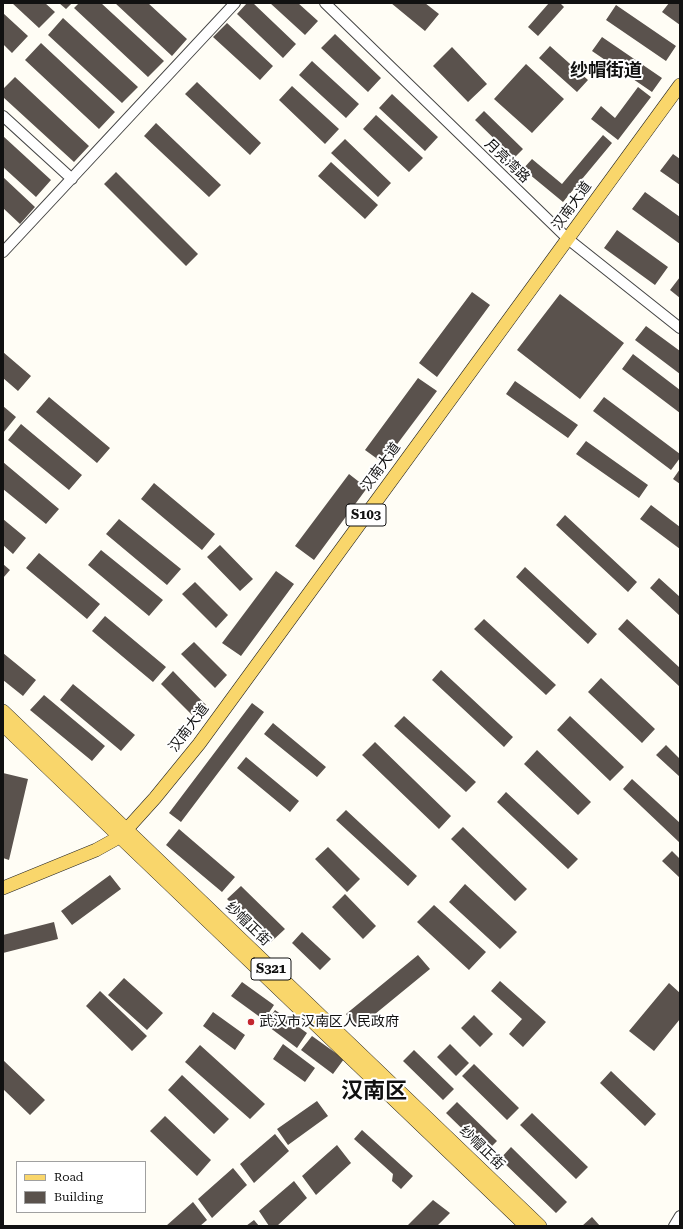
<!DOCTYPE html>
<html>
<head>
<meta charset="utf-8">
<style>
  body { margin:0 }
  #map { position:relative; width:683px; height:1229px; overflow:hidden; background:#fffdf5; font-family:"Roboto Serif",serif }
  canvas { display:block }
  .frame { position:absolute; inset:0; border:4px solid #111; pointer-events:none }
  .legend { position:absolute; left:16px; top:1161px; width:130px; height:52px; box-sizing:border-box; background:#fff; border:1px solid #a0a0a0; margin:0; padding:5px 7px; list-style:none; font-size:12px; color:#111 }
  .legend li { display:flex; align-items:center; gap:8px; height:20px }
  .legend b { width:20px; border:1px solid #a0a0a0 }
</style>
</head>
<body>
<div id="map">
<canvas width="683" height="1229"></canvas>
<div class="frame"></div>
<ul class="legend">
<li><b style="height:5px;background:#f9d66b"></b>Road</li>
<li><b style="height:11px;background:#5a524d"></b>Building</li>
</ul>
</div>
<script>
const c = document.querySelector('canvas').getContext('2d');
c.lineJoin = 'round';
function fillPath(path, color) { c.fillStyle = color; c.fill(path, 'evenodd'); }
function stroke(path, color, width, dash) { c.strokeStyle = color; c.lineWidth = width; c.lineCap = dash ? 'butt' : 'round'; c.setLineDash(dash || []); c.stroke(path); }
function drawText(font, color, halo, rows, align = 'center') {
  c.font = font + ' "Roboto Serif","Noto Sans SC",serif'; c.lineWidth = 4; c.setLineDash([]); c.textBaseline = 'middle'; c.strokeStyle = halo; c.fillStyle = color; for (const [text, x, y, turn = 0] of rows) {
    c.save(); c.translate(x, y); c.rotate((+turn || 0) * Math.PI / 180); c.textAlign = isNaN(turn) ? turn : align; if (halo) c.strokeText(text, 0, 0); c.fillText(text, 0, 0); c.restore();
  }
}
fillPath(new Path2D(`
  M12,3H45L55,12L39,28Z
  M59,3H72L66,9Z
  M79,3H101L164,61L148,77L74,8Z
  M115,3H148L187,39L172,56Z
  M247,3H253L296,44L283,58L237,14Z
  M270,3H298L318,21L305,35Z
  M391,3H425L439,14L425,31Z
  M549,3H560L564,7L538,36L528,27Z
  M669,3H680V25L662,12Z
  M616,5L676,46L666,61L606,20Z
  M3,13L28,36L12,53L3,44Z
  M63,18L138,87L122,103L48,35Z
  M227,23L273,66L260,80L213,37Z
  M335,34L381,78L368,92L321,48Z
  M602,37L662,78L652,92L592,51Z
  M41,43L115,112L99,129L25,60Z
  M550,46L588,80L577,92L539,58Z
  M452,47L487,84L468,102L433,66Z
  M312,61L359,104L346,118L299,75Z
  M526,64L564,99L532,133L494,99Z
  M15,77L89,146L74,162L3,97V89Z
  M197,82L261,143L250,155L185,94Z
  M292,86L339,129L325,144L279,100Z
  M638,87L651,97L618,140L591,119L601,106L615,118Z
  M392,94L438,137L425,151L379,108Z
  M484,111L523,149L514,158L475,120Z
  M376,115L423,158L409,172L363,129Z
  M156,123L221,185L209,197L144,136Z
  M603,135L612,143L563,202L523,169L532,159L562,184Z
  M3,136L51,180L36,197L3,167Z
  M345,139L391,183L378,197L331,153Z
  M673,154L680,159V185L660,171Z
  M331,162L378,205L365,219L318,176Z
  M116,172L198,254L186,266L104,184Z
  M3,177L35,207L20,224L3,208Z
  M645,192L680,217V244L632,209Z
  M617,230L668,267L655,285L604,248Z
  M680,277V298L670,290Z
  M472,292L490,305L437,377L419,363Z
  M560,294L624,343L580,399L517,350Z
  M646,326L680,351V374L635,340Z
  M3,352L31,376L18,391L3,378Z
  M633,354L680,390V413L622,369Z
  M418,378L437,391L383,463L365,450Z
  M515,381L578,425L568,438L506,394Z
  M49,397L110,448L97,463L36,412Z
  M604,397L680,454V458L671,470L593,411Z
  M3,406L16,417L3,433Z
  M21,424L82,475L69,490L8,440Z
  M586,441L648,485L639,498L576,454Z
  M3,462L59,509L46,524L3,489Z
  M680,469V484L673,479Z
  M349,474L367,488L314,560L295,546Z
  M154,483L215,534L202,550L141,499Z
  M651,505L680,527V549L640,519Z
  M565,515L637,582L628,592L556,525Z
  M3,519L26,538L13,554L3,545Z
  M119,519L181,569L167,585L106,534Z
  M220,545L253,579L240,591L207,557Z
  M101,550L163,600L149,616L88,565Z
  M39,553L100,604L87,619L26,568Z
  M3,564L10,570L3,578Z
  M525,567L597,634L588,644L516,577Z
  M276,571L294,584L241,656L222,643Z
  M659,578L680,597V616L650,588Z
  M195,582L228,615L216,628L182,594Z
  M105,616L166,667L153,682L92,631Z
  M484,619L556,685L546,695L474,629Z
  M627,619L680,668V687L618,629Z
  M194,642L227,675L215,688L181,654Z
  M3,653L36,680L23,696L3,680Z
  M441,670L513,737L504,747L432,680Z
  M173,671L206,705L194,717L161,684Z
  M601,678L655,729L642,743L588,692Z
  M73,684L135,735L121,751L60,700Z
  M44,695L105,746L92,761L30,710Z
  M252,703L264,712L181,822L169,813Z
  M404,716L476,782L466,792L394,726Z
  M570,716L624,767L610,781L557,730Z
  M273,723L326,767L317,777L264,734Z
  M375,742L451,816L439,829L362,755Z
  M666,745L680,759V777L656,755Z
  M537,750L591,802L578,815L524,764Z
  M246,757L299,801L290,812L237,768Z
  M3,773L28,779L9,860L3,858Z
  M632,779L680,823V843L623,789Z
  M506,792L578,859L568,869L497,802Z
  M346,810L417,876L408,886L336,820Z
  M463,827L527,889L515,901L451,839Z
  M179,829L235,877L222,892L166,845Z
  M328,847L360,879L347,892L315,859Z
  M672,851L680,859V878L662,861Z
  M110,875L121,889L72,925L61,911Z
  M465,884L517,932L500,949L449,902Z
  M241,886L285,929L271,942L227,899Z
  M345,894L376,926L363,939L332,907Z
  M434,905L486,952L469,970L417,922Z
  M54,922L58,939L3,953V935Z
  M302,932L331,959L320,970L292,943Z
  M418,955L430,969L358,1028L346,1014Z
  M124,978L163,1013L147,1030L108,995Z
  M500,981L546,1022L523,1047L509,1034L522,1019L491,991Z
  M242,982L274,1005L264,1020L231,996Z
  M669,983L680,993V1019L654,1051L629,1031Z
  M100,991L147,1036L132,1051L86,1006Z
  M275,1010L307,1033L297,1048L265,1024Z
  M213,1012L245,1035L235,1050L203,1026Z
  M474,1015L493,1034L480,1047L461,1028Z
  M312,1036L344,1059L333,1074L301,1050Z
  M283,1044L315,1068L305,1082L273,1059Z
  M450,1044L469,1063L456,1076L437,1057Z
  M200,1045L265,1104L250,1119L185,1062Z
  M414,1050L454,1089L443,1100L403,1061Z
  M3,1060L45,1100L30,1115L3,1089Z
  M474,1064L519,1108L507,1120L462,1076Z
  M611,1071L656,1114L645,1126L600,1083Z
  M182,1075L229,1119L214,1134L168,1090Z
  M317,1101L328,1116L288,1145L277,1129Z
  M457,1102L497,1141L486,1152L446,1113Z
  M532,1113L588,1167L576,1179L520,1125Z
  M165,1116L211,1160L197,1176L150,1131Z
  M362,1130L413,1176L401,1189L392,1181L393,1174L354,1139Z
  M275,1134L289,1151L254,1183L240,1164Z
  M337,1145L351,1163L316,1195L302,1176Z
  M511,1147L567,1202L556,1213L500,1159Z
  M233,1168L247,1185L212,1218L198,1199Z
  M294,1181L307,1198L277,1226H269L259,1211Z
  M433,1200L450,1213L437,1226H407Z
  M193,1202L207,1220L200,1226H166Z
  M592,1217L600,1226H582Z
  M254,1220L259,1226H246Z`), '#5a524d');
const minor = new Path2D(`
  M325,3L568,239L680,328
  M3,116L72,179
  M3,252L235,3
  M674,1226L680,1216`);
const major = new Path2D(`
  M3,711L540,1226
  M3,725L526,1226
  M3,888L96,850L114,840L127,829L155,798L199,744L680,85`);
stroke(minor, '#444', 12);
stroke(major, '#222', 14);
stroke(minor, '#fff', 10);
stroke(major, '#f9d66b', 13);
for (const [x, y, r, color] of [
  [251,1022,4,"#c4262e"]
]) { const dot = new Path2D(); dot.arc(x, y, r, 0, 2 * Math.PI); c.fillStyle = color; c.fill(dot); stroke(dot, '#fff', 1.5); }
for (const [x, y, w] of [
  [366,515,40],
  [271,969,40]
]) { const box = new Path2D(); box.roundRect(x - w / 2, y - 11, w, 22, 3); c.fillStyle = '#fff'; c.fill(box); stroke(box, '#111', 1); }
drawText('bold 13px', '#111', null, [
  ["S103",366,515],
  ["S321",271,969]
]);
drawText('14px', '#111', '#fff', [
  ["月亮湾路",507,161,44],
  ["汉南大道",572,206,-54],
  ["汉南大道",381,467,-54],
  ["汉南大道",189,728,-53],
  ["纱帽正街",248,924,44],
  ["纱帽正街",482,1148,44]
]);
drawText('14px', '#111', '#fff', [
  ["武汉市汉南区人民政府",259,1022]
], 'left');
drawText('bold 18px', '#111', '#fff', [
  ["纱帽街道",606,71]
]);
drawText('bold 22px', '#111', '#fff', [
  ["汉南区",374,1092]
]);
</script>
</body>
</html>
